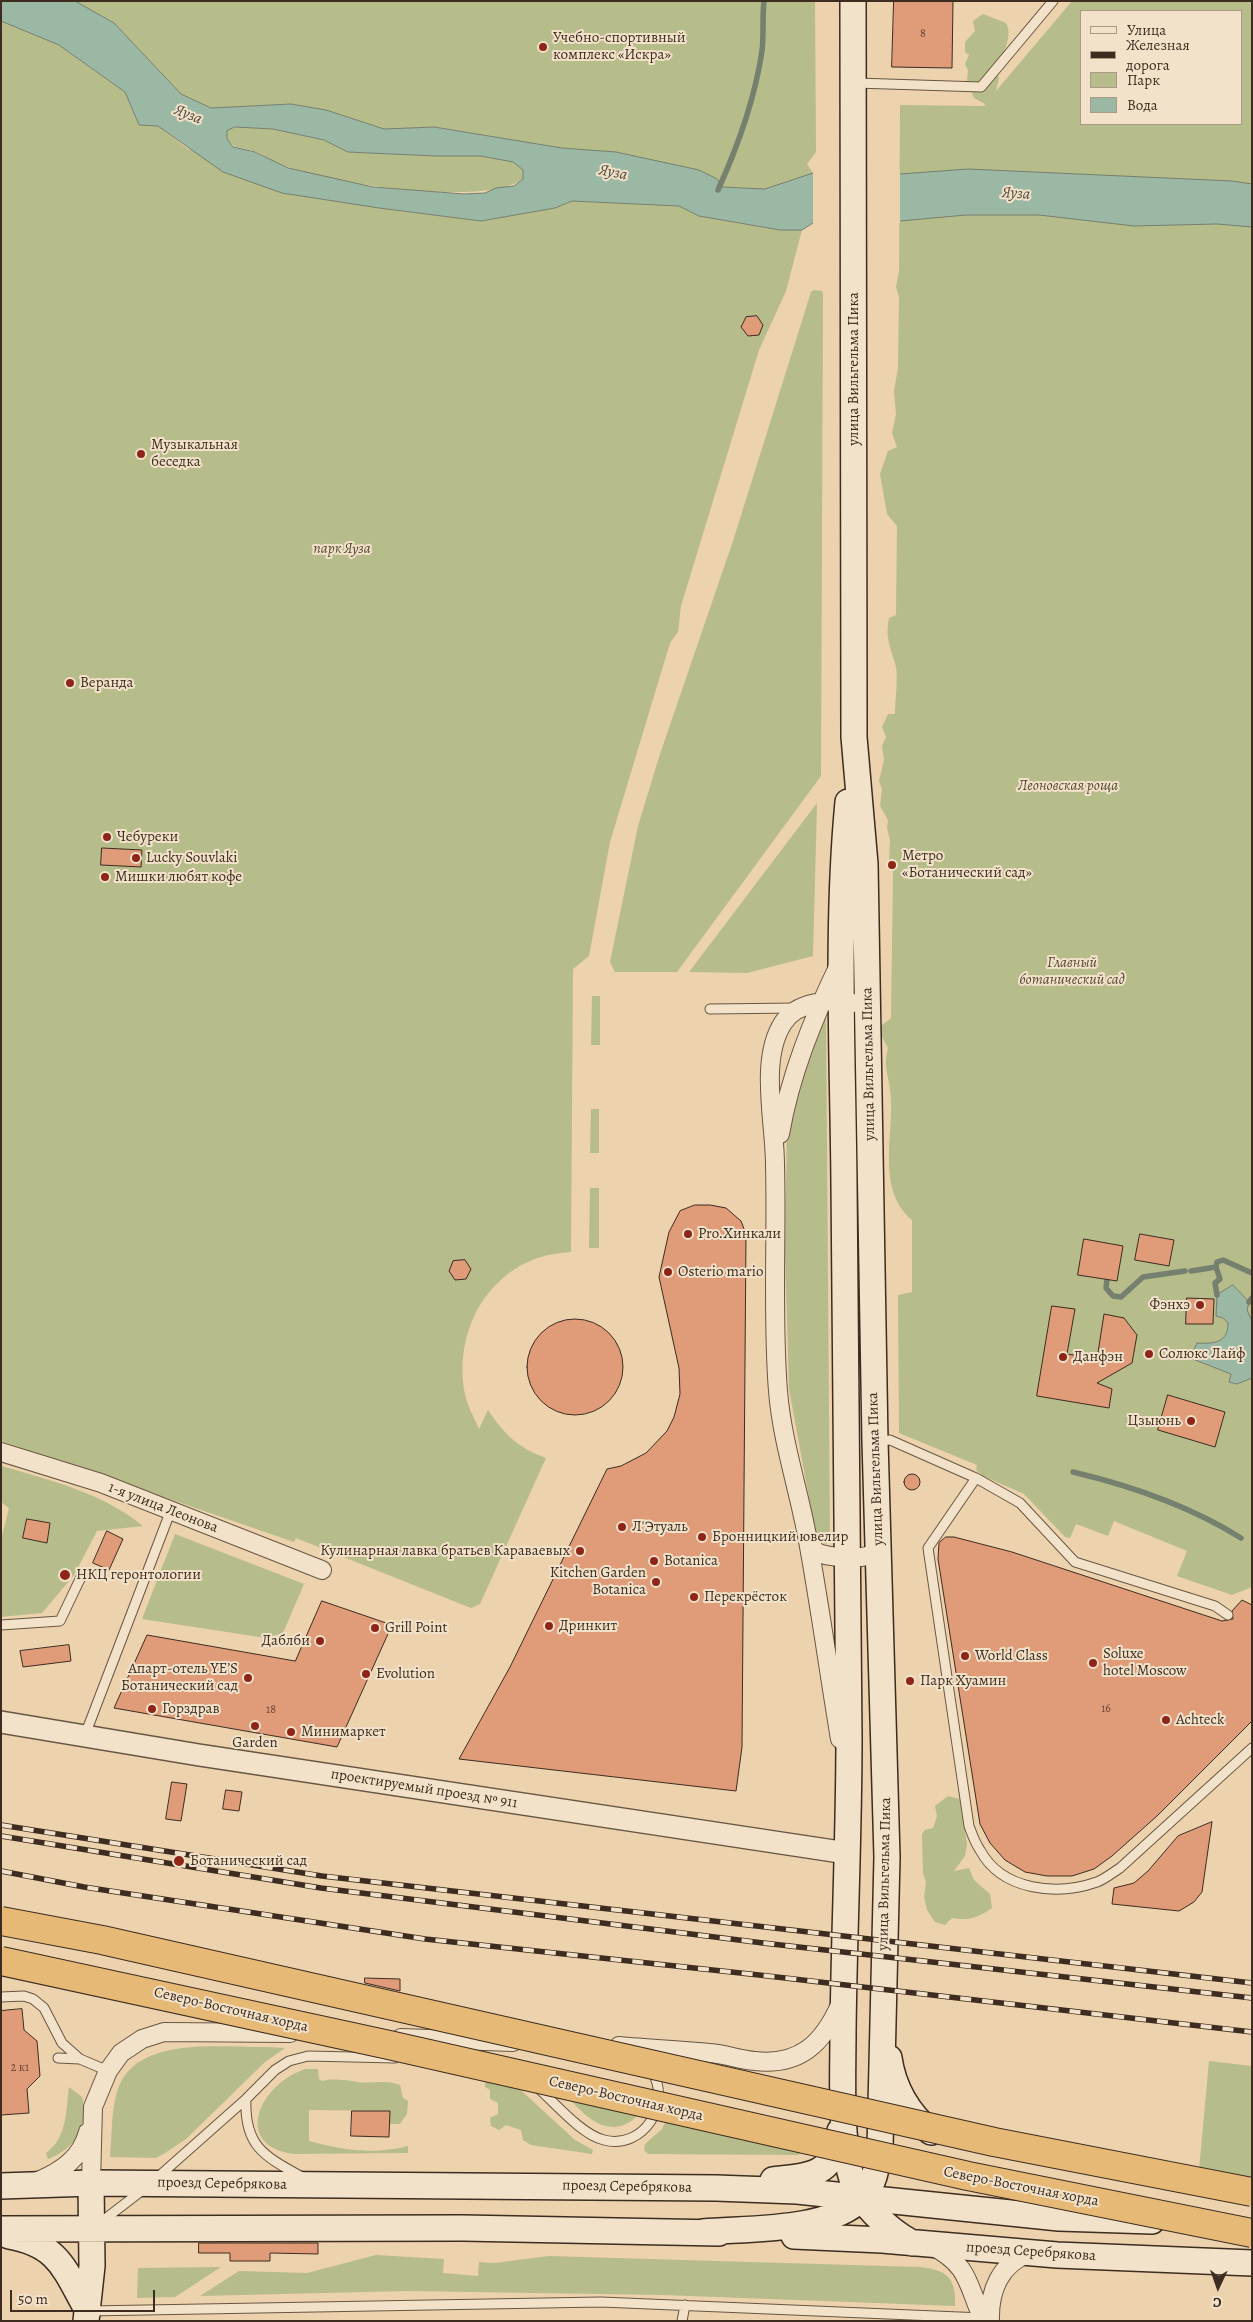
<!DOCTYPE html>
<html>
<head>
<meta charset="utf-8">
<style>
  body { margin:0 }
  #map { position:relative; width:1253px; height:2322px; overflow:hidden; background:#ecd2ad; font-family:Alegreya,serif }
  canvas { display:block }
  .frame { position:absolute; inset:0; border:2px solid #3d2c1f; pointer-events:none }
  .legend { position:absolute; left:1080px; top:10px; width:162px; height:115px; box-sizing:border-box; background:#f3e2ca; border:1px solid #aa9986; margin:0; padding:6px 9px; list-style:none; font-size:15px; color:#3d2c1f }
  .legend li { display:flex; align-items:center; gap:10px; height:25px }
  .legend b { width:25px; border:1px solid #aa9986 }
  .north { position:absolute; left:1193px; top:2262px; width:50px; height:50px; -webkit-text-stroke:4px #f3e2ca; paint-order:stroke; rotate:183deg; font-size:14px; font-weight:700; line-height:20px; text-align:center; color:#3d2c1f }
  .north::after { content:''; display:block; margin:auto; width:18px; height:22px; background:#3d2c1f; clip-path:polygon(50% 0,100% 100%,50% 72%,0 100%) }
  .scale { position:absolute; left:10px; top:2290px; width:145px; height:22px; box-sizing:border-box; border:2px solid #3d2c1f; border-top:0; padding-left:6px; font-size:15px; line-height:18px; white-space:nowrap; color:#3d2c1f; -webkit-text-stroke:4px #f3e2ca; paint-order:stroke }
</style>
</head>
<body>
<div id="map">
<canvas width="1253" height="2322"></canvas>
<div class="frame"></div>
<ul class="legend">
<li><b style="height:6px;background:#f3e2ca"></b>Улица</li>
<li><b style="height:6px;background:#3d2c1f"></b>Железная дорога</li>
<li><b style="height:14px;background:#b7bc8b"></b>Парк</li>
<li><b style="height:14px;background:#9ab8a4"></b>Вода</li>
</ul>
<div class="north">С</div>
<div class="scale">50 m</div>
</div>
<script>
const c = document.querySelector('canvas').getContext('2d');
c.lineJoin = 'round';
function fillPath(path, color) { c.fillStyle = color; c.fill(path, 'evenodd'); }
function stroke(path, color, width, dash) { c.strokeStyle = color; c.lineWidth = width; c.lineCap = dash ? 'butt' : 'round'; c.setLineDash(dash || []); c.stroke(path); }
function drawText(font, color, halo, rows, align = 'center') {
  c.font = font + ' Alegreya,serif'; c.lineWidth = 4; c.setLineDash([]); c.textBaseline = 'middle'; c.strokeStyle = halo; c.fillStyle = color; for (const [text, x, y, turn = 0] of rows) {
    c.save(); c.translate(x, y); c.rotate((+turn || 0) * Math.PI / 180); c.textAlign = isNaN(turn) ? turn : align; if (halo) c.strokeText(text, 0, 0); c.fillText(text, 0, 0); c.restore();
  }
}
fillPath(new Path2D(`
  M75,1H815L816,152L807,164L813,173L765,189L722,187L717,179L616,152L562,148L434,127L384,129L326,110L291,104L211,108L181,94L114,23Z
  M1072,1H1252V1587L1232,1595L1177,1576L1187,1551L1114,1521L1108,1536L1076,1524L1070,1538L1065,1537L1024,1494L983,1476L976,1470L977,1465L899,1433L898,1295L912,1292V1220C874,1188 896,1131 890,1089C888,1072 883,1066 888,1048L881,1035V1026L891,1018L893,872L889,862L890,840L887,828L888,820L880,806L882,789L879,781L884,760L882,746L886,737L882,727L888,714H895C895,701 899,674 895,663C890,648 885,635 889,618L896,615L897,526L887,514L880,474L888,451L897,447L892,433L896,414L894,391L898,368L899,297L896,287L899,271L900,105L984,106L985,104L974,98L967,80L968,70L965,64L969,55L965,52V42L975,31L973,21L983,14L1006,23C1014,38 1001,56 996,71L999,78L996,91ZM1082,11H1242V124H1082Z
  M1,21L59,45L125,92L139,125L158,126L188,149L364,204L379,208L481,221L555,208L572,201L679,206L699,216L780,230H802L786,291L759,350L681,606L678,632L670,643L610,842L589,956L573,969L571,1252C561,1253 550,1254 541,1257C482,1275 452,1340 466,1398C468,1408 475,1419 479,1429L488,1410C504,1434 518,1448 546,1458L480,1604L471,1608L296,1538L294,1542L1,1441Z
  M235,127L273,129L324,140L348,152L435,156H481L513,162L523,170V179C485,207 332,184 288,167C277,164 267,157 257,152C244,148 235,150 226,139L227,131Z
  M814,290L822,291L823,294L821,776L677,972H615L610,962L638,826L659,757L733,541L811,292Z
  M817,803L813,956L747,973L689,972Z
  M592,996H600V1045H591Z
  M822,1016H826L830,1541L826,1544L817,1541L789,1389L785,1249L787,1127Z
  M591,1109H599V1153H590Z
  M590,1188H599V1248H589Z
  M1,1466C50,1480 103,1493 143,1526L97,1531L74,1575L42,1613L1,1617V1540L9,1508L1,1502Z
  M175,1534L304,1584L283,1633L266,1638L142,1619Z
  M948,1796L960,1799L967,1844L965,1856L954,1871L969,1868L974,1880L990,1894L992,1908C977,1918 969,1921 952,1918L945,1925L935,1922L927,1910L924,1897L926,1882L923,1874L922,1834L925,1830L933,1828L937,1816L935,1806Z
  M267,2047L285,2048L265,2062L186,2139L165,2153L156,2158L110,2157C112,2137 111,2115 116,2096C130,2034 219,2048 267,2047Z
  M1209,2061L1252,2066V2180L1199,2170Z
  M306,2069H318L319,2079L322,2081C333,2078 346,2080 357,2082C372,2084 386,2079 400,2085L403,2098L408,2101L407,2114L400,2124H389V2111L309,2110V2141C343,2150 373,2155 408,2146V2153L293,2154C230,2144 262,2082 306,2069Z
  M490,2080L514,2084L575,2140L593,2150L592,2154L531,2145L523,2140L521,2130L506,2125L499,2130L491,2126L490,2118L498,2114V2103L490,2099V2090L485,2087V2082Z
  M69,2087L82,2097C89,2126 75,2149 48,2159L46,2153C67,2138 66,2111 69,2087Z
  M647,2088C648,2116 620,2138 594,2121C582,2114 572,2101 562,2091L597,2098L605,2108L626,2107L631,2092Z
  M671,2111L800,2149L799,2155L648,2154L644,2150L645,2144L662,2129Z
  M376,2255L444,2259L443,2273L478,2276L479,2262L494,2263L549,2256L919,2267C947,2270 956,2277 955,2306L663,2295L407,2291L200,2296L239,2271L307,2273Z
  M221,2267L175,2297L137,2298L138,2268Z`), '#b7bc8b');
const water = new Path2D(`
  M1,1H75L114,23L181,94L211,108L291,104L326,110L384,129L434,127L562,148L616,152L699,170L717,179L722,187L765,189L813,173L900,174L968,169L1232,181L1252,184V227L1217,224L1134,226L1039,215H966L900,221L813,223L802,230H780L699,216L679,206L572,201L555,208L481,221L379,208L282,193L223,172L158,126L139,125L125,92L59,45L1,21ZM235,127L273,129L324,140L348,152L435,156H481L513,162L523,170V179L514,186L496,188L485,193L464,194L373,187L288,168L255,152L233,147L227,139V131Z
  M1233,1285L1249,1302L1247,1310L1252,1321V1378L1237,1384L1229,1382L1231,1374L1190,1358L1197,1343C1214,1344 1228,1343 1228,1323L1223,1318L1216,1316L1217,1295Z`);
fillPath(water, '#9ab8a4');
stroke(water, '#75806f', 1);
fillPath(new Path2D(`
  M813,170L900,172V223L813,225Z`), '#ecd2ad');
stroke(new Path2D(`
  M718,190C738,146 755,98 762,51C764,35 762,18 764,1
  M1191,1271L1216,1267
  M1107,1279L1106,1288L1113,1296L1121,1297L1143,1277L1185,1271
  M1217,1295L1215,1283L1220,1279L1216,1267L1217,1262L1223,1260L1252,1273
  M1249,1302L1252,1298
  M1073,1472C1132,1486 1190,1506 1241,1538`), '#75806f', 5.5);
const building = new Path2D(`
  M894,1H953L952,68L892,67Z
  M757,316L763,325L759,335L748,336L741,327L746,317Z
  M102,848L142,850L141,867L101,865Z
  M695,1205H710L726,1208L741,1221L746,1234L742,1747L736,1791L459,1759L510,1667L607,1469L621,1466L646,1453L667,1431L674,1417L680,1394L679,1368L659,1277L669,1232L680,1211Z
  M1140,1234L1174,1240L1169,1266L1135,1260Z
  M1084,1239L1123,1246L1117,1281L1078,1275Z
  M465,1260L471,1269L466,1279L455,1280L449,1271L453,1261Z
  M1187,1298L1214,1299L1213,1324H1186Z
  M1052,1306L1075,1309L1067,1354L1097,1359L1104,1314L1124,1318L1137,1335L1132,1363L1097,1383L1112,1389L1109,1408L1037,1396Z
  M527 1367a48 48 0 1 1 96 0a48 48 0 1 1-96 0Z
  M1168,1395L1225,1412L1215,1447L1158,1430Z
  M904 1482a8 8 0 1 1 16 0a8 8 0 1 1-16 0Z
  M27,1519L50,1523L47,1543L23,1538Z
  M107,1531L123,1539L109,1570L93,1563Z
  M946,1537H954L1012,1552L1222,1621L1233,1619L1232,1611L1242,1600L1252,1605V1721L1157,1816L1112,1856L1094,1869L1072,1876H1047L1025,1872L1005,1860L990,1843L980,1824L938,1559L939,1543Z
  M322,1601L392,1625L337,1747L114,1708L147,1635L295,1661Z
  M69,1645L71,1661L23,1667L20,1651Z
  M172,1782L187,1784L181,1821L166,1819Z
  M226,1790L242,1792L239,1811L223,1809Z
  M1212,1822L1202,1892L1194,1902L1179,1911L1112,1904L1114,1888L1134,1883L1148,1871L1178,1836Z
  M365,1978L400,1979V1991L365,1983Z
  M22,2009L24,2030L37,2041L40,2076L27,2089L29,2113L1,2115V2011Z
  M352,2111H390L389,2137L351,2136Z
  M199,2243H318V2254L270,2253V2261H230V2253H199Z`);
fillPath(building, '#e09b79');
stroke(building, '#3d2c1f', 1);
const service = new Path2D(`
  M856,83L981,87L1053,1
  M710,1009L797,1008
  M876,1441L890,1440L976,1478
  M1228,1615L1215,1606L1075,1562L1020,1503L976,1478L928,1548L969,1826C972,1834 975,1843 980,1850C1002,1891 1057,1896 1097,1882C1105,1879 1112,1873 1120,1868L1252,1748
  M1,1625L60,1621L81,1577
  M85,1735L171,1510
  M1,1997L24,1996L33,1999L44,2008L62,2043L80,2059
  M58,2058L80,2059L108,2071
  M538,2088C555,2103 582,2135 604,2140C644,2150 673,2103 651,2070
  M246,2099C244,2146 264,2156 302,2177
  M158,2177L246,2099L275,2070L289,2061L308,2056L395,2058
  M101,2222L144,2189
  M88,2311L601,2302L983,2318
  M682,2321L685,2305`);
const minor = new Path2D(`
  M780,1134C790,1075 813,1019 839,965
  M1,1452L101,1483L322,1570
  M808,1540L816,1552C826,1557 864,1561 873,1553C877,1550 877,1546 878,1542
  M840,1739C829,1673 820,1607 808,1541C799,1490 782,1442 778,1391C772,1316 777,1240 775,1165C775,1122 759,1060 783,1023C797,1001 830,999 853,1003
  M401,2038L513,2042
  M619,2046C649,2049 680,2050 710,2053C725,2054 740,2060 755,2061C800,2066 823,2043 840,2005
  M38,2181C62,2171 81,2158 88,2132
  M91,2183L93,2107L108,2071L121,2053L142,2039L164,2032L290,2033
  M932,2246C971,2266 967,2286 984,2321
  M990,2321C989,2291 1000,2264 1029,2253`);
const tertiary = new Path2D(`
  M1,1722L199,1755L847,1853`);
const secondary = new Path2D(`
  M848,802C836,929 843,1058 844,1185C847,1370 849,1554 849,1738C849,1836 844,1934 843,2033C843,2075 840,2132 850,2172C857,2202 887,2229 912,2243
  M889,2058C893,2087 908,2114 931,2132
  M773,2180C813,2175 833,2176 840,2131
  M1,2186L91,2183L716,2188L797,2191L1059,2218L1152,2221
  M1,2229L463,2228L719,2233
  M703,2232C750,2228 828,2232 862,2198C875,2185 877,2164 880,2147L887,1857L875,1441L865,864L854,737L853,1
  M9,2236C60,2245 65,2271 88,2311
  M794,2236L882,2240L1057,2255L1252,2263
  M86,2321L92,2266L91,2183`);
stroke(service, '#695642', 11);
stroke(minor, '#695642', 20);
stroke(tertiary, '#695642', 24);
stroke(secondary, '#3d2c1f', 28);
stroke(service, '#f3e2ca', 9);
stroke(minor, '#f3e2ca', 18);
stroke(tertiary, '#f3e2ca', 21);
stroke(secondary, '#f3e2ca', 25);
const rail = new Path2D(`
  M1,1825L322,1876L1252,1983
  M1,1836L321,1888L763,1943L1252,1998
  M1,1871L84,1887L425,1939L759,1975L1252,2032`);
stroke(rail, '#3d2c1f', 5.5);
stroke(rail, '#f3e2ca', 4, [11]);
const primaryBridge = new Path2D(`
  M1,1921L102,1940L994,2142L1252,2192
  M1,1961L389,2045L968,2176L1252,2233`);
stroke(primaryBridge, '#3d2c1f', 30, []);
stroke(primaryBridge, '#e6b976', 28);
for (const [x, y, r, color] of [
  [543,47,5,"#8f2418"],
  [141,454,5,"#8f2418"],
  [70,683,5,"#8f2418"],
  [107,837,5,"#8f2418"],
  [136,858,5,"#8f2418"],
  [892,865,5,"#8f2418"],
  [105,877,5,"#8f2418"],
  [688,1234,5,"#8f2418"],
  [668,1272,5,"#8f2418"],
  [1200,1305,5,"#8f2418"],
  [1149,1354,5,"#8f2418"],
  [1063,1357,5,"#8f2418"],
  [1191,1421,5,"#8f2418"],
  [622,1527,5,"#8f2418"],
  [702,1537,5,"#8f2418"],
  [580,1551,5,"#8f2418"],
  [654,1561,5,"#8f2418"],
  [65,1575,6,"#8f2418"],
  [656,1582,5,"#8f2418"],
  [694,1597,5,"#8f2418"],
  [549,1626,5,"#8f2418"],
  [375,1628,5,"#8f2418"],
  [320,1641,5,"#8f2418"],
  [965,1656,5,"#8f2418"],
  [1093,1663,5,"#8f2418"],
  [366,1674,5,"#8f2418"],
  [248,1678,5,"#8f2418"],
  [910,1681,5,"#8f2418"],
  [152,1709,5,"#8f2418"],
  [1166,1720,5,"#8f2418"],
  [255,1726,5,"#8f2418"],
  [291,1732,5,"#8f2418"],
  [179,1861,6,"#8f2418"]
]) { const dot = new Path2D(); dot.arc(x, y, r, 0, 2 * Math.PI); c.fillStyle = color; c.fill(dot); stroke(dot, '#f3e2ca', 2); }
drawText('12px', '#664836', null, [
  ["8",923,34],
  ["16",1106,1709],
  ["18",271,1710],
  ["2 к1",20,2068]
]);
drawText('15px', '#3d2c1f', '#f3e2ca', [
  ["Учебно-спортивный",553,38],
  ["комплекс «Искра»",553,55],
  ["Музыкальная",151,445],
  ["беседка",151,462],
  ["Веранда",80,683],
  ["Чебуреки",117,837],
  ["Метро",902,856],
  ["«Ботанический сад»",902,873],
  ["Lucky Souvlaki",146,858],
  ["Мишки любят кофе",115,877],
  ["Pro.Хинкали",698,1234],
  ["Osterio mario",678,1272],
  ["Фэнхэ",1190,1305,"right"],
  ["Солюкс Лайф",1159,1354],
  ["Данфэн",1073,1357],
  ["Цзыюнь",1181,1421,"right"],
  ["Л'Этуаль",632,1527],
  ["Бронницкий ювелир",712,1537],
  ["Кулинарная лавка братьев Караваевых",570,1551,"right"],
  ["Botanica",664,1561],
  ["Kitchen Garden",646,1573,"right"],
  ["Botanica",646,1590,"right"],
  ["НКЦ геронтологии",76,1575],
  ["Перекрёсток",704,1597],
  ["Дринкит",559,1626],
  ["Grill Point",385,1628],
  ["Даблби",310,1641,"right"],
  ["Soluxe",1103,1654],
  ["hotel Moscow",1103,1671],
  ["World Class",975,1656],
  ["Апарт-отель YE’S",238,1669,"right"],
  ["Ботанический сад",238,1686,"right"],
  ["Evolution",376,1674],
  ["Парк Хуамин",920,1681],
  ["Горздрав",162,1709],
  ["Achteck",1176,1720],
  ["Минимаркет",301,1732],
  ["Garden",255,1743,"center"],
  ["Ботанический сад",190,1861]
], 'left');
drawText('15px', '#3d2c1f', '#f3e2ca', [
  ["улица Вильгельма Пика",854,369,-90],
  ["улица Вильгельма Пика",869,1064,-91],
  ["улица Вильгельма Пика",876,1469,-92],
  ["1-я улица Леонова",163,1508,21],
  ["проектируемый проезд № 911",424,1789,9],
  ["улица Вильгельма Пика",885,1874,-89],
  ["Северо-Восточная хорда",231,2010,13],
  ["Северо-Восточная хорда",626,2099,13],
  ["проезд Серебрякова",222,2184,1],
  ["проезд Серебрякова",627,2187,1],
  ["Северо-Восточная хорда",1021,2187,11],
  ["проезд Серебрякова",1031,2252,4]
]);
drawText('italic 15px', '#554935', '#f3e2ca', [
  ["парк Яуза",342,549],
  ["Леоновская роща",1068,786],
  ["Главный",1072,963],
  ["ботанический сад",1072,980]
]);
drawText('italic 16px', '#50483a', '#f3e2ca', [
  ["Яуза",188,115,22],
  ["Яуза",613,173,12],
  ["Яуза",1016,194,4]
]);
</script>
</body>
</html>
